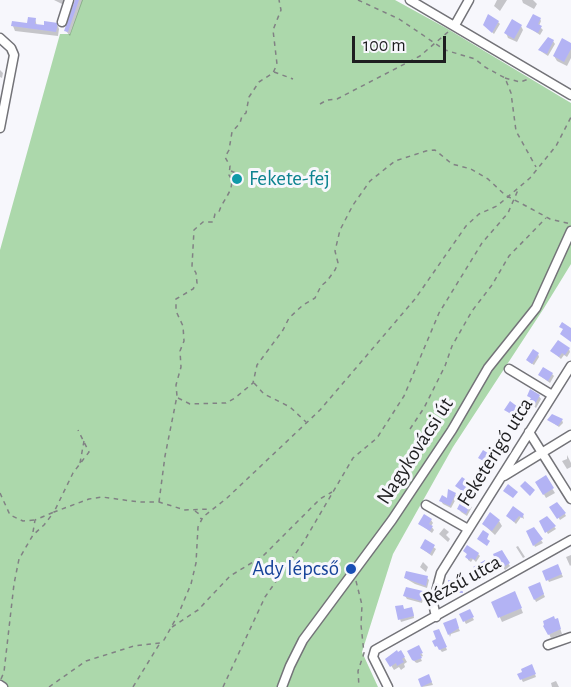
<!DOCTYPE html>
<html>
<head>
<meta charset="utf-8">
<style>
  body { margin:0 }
  #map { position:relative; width:571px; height:687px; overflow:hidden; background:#f7f7fc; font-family:"Alegreya Sans",sans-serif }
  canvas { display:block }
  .scale { position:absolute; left:352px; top:36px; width:94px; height:27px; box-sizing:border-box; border:3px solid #1e1e20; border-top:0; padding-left:8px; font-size:18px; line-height:21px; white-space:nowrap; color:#1e1e20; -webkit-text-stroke:4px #f7f7fc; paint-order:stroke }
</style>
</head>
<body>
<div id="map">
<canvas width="571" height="687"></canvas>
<div class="scale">100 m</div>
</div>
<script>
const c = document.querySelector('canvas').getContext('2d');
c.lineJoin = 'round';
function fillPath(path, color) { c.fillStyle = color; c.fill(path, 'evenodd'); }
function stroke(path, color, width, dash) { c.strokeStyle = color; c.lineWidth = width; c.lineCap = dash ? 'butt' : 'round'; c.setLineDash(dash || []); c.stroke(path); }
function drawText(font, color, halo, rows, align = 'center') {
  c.font = font + ' "Alegreya Sans",sans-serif'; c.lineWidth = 6; c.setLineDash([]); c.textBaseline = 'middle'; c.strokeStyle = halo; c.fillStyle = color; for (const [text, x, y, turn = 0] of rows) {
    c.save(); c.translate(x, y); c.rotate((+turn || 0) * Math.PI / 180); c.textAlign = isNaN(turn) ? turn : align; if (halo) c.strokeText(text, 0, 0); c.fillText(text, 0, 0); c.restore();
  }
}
fillPath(new Path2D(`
  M82,0H395L446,28L571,103V264L544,308L453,447L393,554L362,652L378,687H0V250L60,34H70Z`), '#acd8ab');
fillPath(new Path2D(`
  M54,0H68L66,6Z
  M77,0H83L70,36L66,31Z
  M497,0H507L500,11L494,6Z
  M522,0H533L537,4L534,9L523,3Z
  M35,19L37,26L57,24L59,29L58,36L15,31L13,26L28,24Z
  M540,19L541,21L539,26L543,30L540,35L528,27Z
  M498,22L500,24L494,34L485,25Z
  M521,26L523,30L517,42L508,38L506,33Z
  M553,41L555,44L548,56L542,52L540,50Z
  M571,44V58L567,66L557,61L554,56Z
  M0,70L3,73L2,78L0,77Z
  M569,349L570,352L567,357L564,355L561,359L552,351Z
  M538,354L539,357L534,365L529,362L528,360Z
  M552,374L554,376L550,383L539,375Z
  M529,396H539L541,399L536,408L530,403L532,399Z
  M517,408L519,417L515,415L514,417L506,410Z
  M549,420H562L563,423L559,427Z
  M496,441L506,447L508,450L506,453L495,447L494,444Z
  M567,455L571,463V467L567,469L562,461L567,459Z
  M480,458H493L495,461H491L488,465Z
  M545,477L555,493L546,498L537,482Z
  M462,479L472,487L467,494L457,486Z
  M455,494L457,497L451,508L443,504L441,501L448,500Z
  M470,505L472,507L467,516L461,512L459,509Z
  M552,507H561L566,516L560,520Z
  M523,515L524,519L521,517L516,524L508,516Z
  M547,518L556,529L548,534L541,522Z
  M431,520L433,523L431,526L434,530L432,533L420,524Z
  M499,521L502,526L495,535L483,524Z
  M444,528L449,532L446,535L450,539L448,542L439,534Z
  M533,529L543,543L535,547L528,532Z
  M425,541L436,549L432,556L421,548Z
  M518,546L525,557L523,558L516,547Z
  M465,551L478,554L480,556L476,562L473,559L471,562L468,560V555Z
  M501,552L510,566L505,570L503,567L501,568L495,555Z
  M571,555V565L570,566L566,557Z
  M423,562L428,567L426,572L420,567Z
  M485,564L490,575L482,580L475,567Z
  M558,566L563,577L549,582L544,572Z
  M405,578H427L429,580L427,588L415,584Z
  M539,584L545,597L536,602L530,588Z
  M422,593L424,595L422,603L407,599L405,596Z
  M517,598L523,613L502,622L493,602Z
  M403,609L413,611L414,618L401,622L400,619Z
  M469,611L474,620L466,624L461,615Z
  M557,619L562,634L551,638L545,626Z
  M456,623L460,631L451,634L450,637L449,634Z
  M440,633L447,650L442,652L434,642L438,640Z
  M418,647L423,656L420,657L422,661L417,663L415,662L409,651Z
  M401,652L407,662L404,664L405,667L401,670L399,667L394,670L387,659Z
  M533,669L536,677L523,682L519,675Z
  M429,676L433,685L422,687L419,680Z
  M556,681L559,687H552L551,683Z`), '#0003');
fillPath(new Path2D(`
  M75,0H79L68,32L64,31Z
  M488,14L499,21L492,33L483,25Z
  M533,14L541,18L538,24L542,26L538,33L526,27Z
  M28,17L36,18L35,24L44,25V21L58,23L56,32L11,26L12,21L27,23Z
  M512,19L522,25L514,39L504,33Z
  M548,37L554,40L547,54L538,50Z
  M562,38L571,43V49L564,62L553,56Z
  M562,322L571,328V342L560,334L563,329L559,327Z
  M558,340L570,348L565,355L562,353L559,357L550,351Z
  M533,349L539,353L532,364L526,360Z
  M543,367L553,373L548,381L538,375Z
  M530,389L540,395L534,406L528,403L531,398L527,396Z
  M510,401L518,407L516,410L519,412L517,415L514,413L513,415L504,410Z
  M552,414L563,419L558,426L547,420Z
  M483,450L494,457L492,460L489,459L487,463L478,458Z
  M546,475L554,488L543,495L535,482Z
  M462,477L471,483L465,493L455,486Z
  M525,481L535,490L530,496L520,486Z
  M508,484L518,492L513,498L503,491Z
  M448,489L456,493L450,506L439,501L442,495L447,498Z
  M462,499L471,504L466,514L457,509Z
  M557,502L566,513L557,519L549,507Z
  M513,506L524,514L522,518L519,516L514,522L506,516Z
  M490,512L500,520L492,531L482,524Z
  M424,514L432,519L429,524L433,526L430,531L418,524Z
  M547,516L556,526L545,533L539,521Z
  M534,527L543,539L533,546L526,531Z
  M483,530L489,534L487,539L490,541L487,546L477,539Z
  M425,539L435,545L430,554L420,548Z
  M467,545L479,553L475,560L471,558L469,560L465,557L467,554L463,551Z
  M502,550L510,563L502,568L500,565L498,567L493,554Z
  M485,560L489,572L479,578L473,567Z
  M558,564L562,574L546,581L542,571Z
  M406,571L428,576L426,586L404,578Z
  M448,580H461L463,593H456L452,587H449Z
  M540,582L544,594L534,600L528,587Z
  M406,587L423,591L421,601L403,596Z
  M515,591L522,608L498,618L491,602Z
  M403,605L404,609L412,607L414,616L398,620L395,606Z
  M470,609L474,617L463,622L459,614Z
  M554,616L555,619L558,618L561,629L548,635L543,626L544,625L543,621Z
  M456,618L459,628L448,635L443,623Z
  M439,629L447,647L439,650L437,646L435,647L432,641L436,639L433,631Z
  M419,645L423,653L420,654L422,658L414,661L412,660L407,651Z
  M397,650L398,652L401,650L405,657L402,659L404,662L397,666L396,663L390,667L385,659Z
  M532,664L536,674L520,680L517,674L522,672L521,669Z
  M429,674L432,682L421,687L418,679Z`), '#b3b3f4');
const minor = new Path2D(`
  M410,0L571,95
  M62,22L69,0
  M455,25L469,0
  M0,38L11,48L14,55L0,128
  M509,369L552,395
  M529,432L571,499
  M504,476L571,435
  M426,505L468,529
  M436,617L433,603L441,573L571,366
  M548,645L571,637
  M0,685L3,687
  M282,687L290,666L303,640L392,520L452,430L488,368L536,308L571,231
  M388,687L373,657L375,650L571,540`);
stroke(minor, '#737378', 11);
stroke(new Path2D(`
  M358,0L399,19L445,50L475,59L485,67L505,78L511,93L516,131L536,167
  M274,72L293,79
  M505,78L520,82L529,79
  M320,104L327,100L337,99L420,56L448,32
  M231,171L238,174L239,178L238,181
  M254,383L264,394L290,407L306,422
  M178,398L190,404L226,403L235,398L253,383L257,365L283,330L289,318L303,305L315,298L321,286L327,281L335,270L338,263L335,251L340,230L353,205L370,181L395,161L426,151L435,150L452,164L471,169L488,179L505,195L526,206L550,219L571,224
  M410,429L424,408L445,366L452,346L472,311L492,285L509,256L546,218
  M80,463L84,441
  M0,493L10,515L23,521L34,520
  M159,502L165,456L177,396L176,385L181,367L180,351L184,341L183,326L176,311V299L193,289L197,283L196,273L192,266L194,230L203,222H213L215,214L219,212C222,200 238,187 229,175L230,166L225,157L229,150L232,132L240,123L242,116L246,113L249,97L259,82L273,73L277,64L273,30L281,10L279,0
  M195,511L199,514L201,519
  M33,532L35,520L54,512L73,473L89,452L78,430
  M356,581L362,605L361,625L364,653L358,671L359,687
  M172,627L198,610L230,576L263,556L320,499L332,492
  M1,679L4,672L14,584L19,559L33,535L44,525L54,512L89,499L102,497L139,502H159L185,510L211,509
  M49,687L86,661L134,646L160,643L164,640L178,615L191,584L196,563L198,527L203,517L227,498L320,410L415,299L466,226L479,214L497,206L530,178L556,146L571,117
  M133,687L160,643
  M223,687L265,597L303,543L353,458L377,438L404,396L439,313L482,243L508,213L518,190`), '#818184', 1.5, [4.5, 4.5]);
stroke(minor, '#fff', 8);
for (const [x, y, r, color] of [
  [237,179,6,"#0f9aa8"],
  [351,569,6,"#1a4fb4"]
]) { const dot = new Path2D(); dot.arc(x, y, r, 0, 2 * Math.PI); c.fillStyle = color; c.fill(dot); stroke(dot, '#f7f7fc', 2); }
drawText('21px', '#0d838f', '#f7f7fc', [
  ["Fekete-fej",249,179]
], 'left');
drawText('21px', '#1e1e20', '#f7f7fc', [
  ["Nagykovácsi út",415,451,-57],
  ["Feketerigó utca",495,452,-58],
  ["Rézsű utca",462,581,-29]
]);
drawText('21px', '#164399', '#f7f7fc', [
  ["Ady lépcső",339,569]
], 'right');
</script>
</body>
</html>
